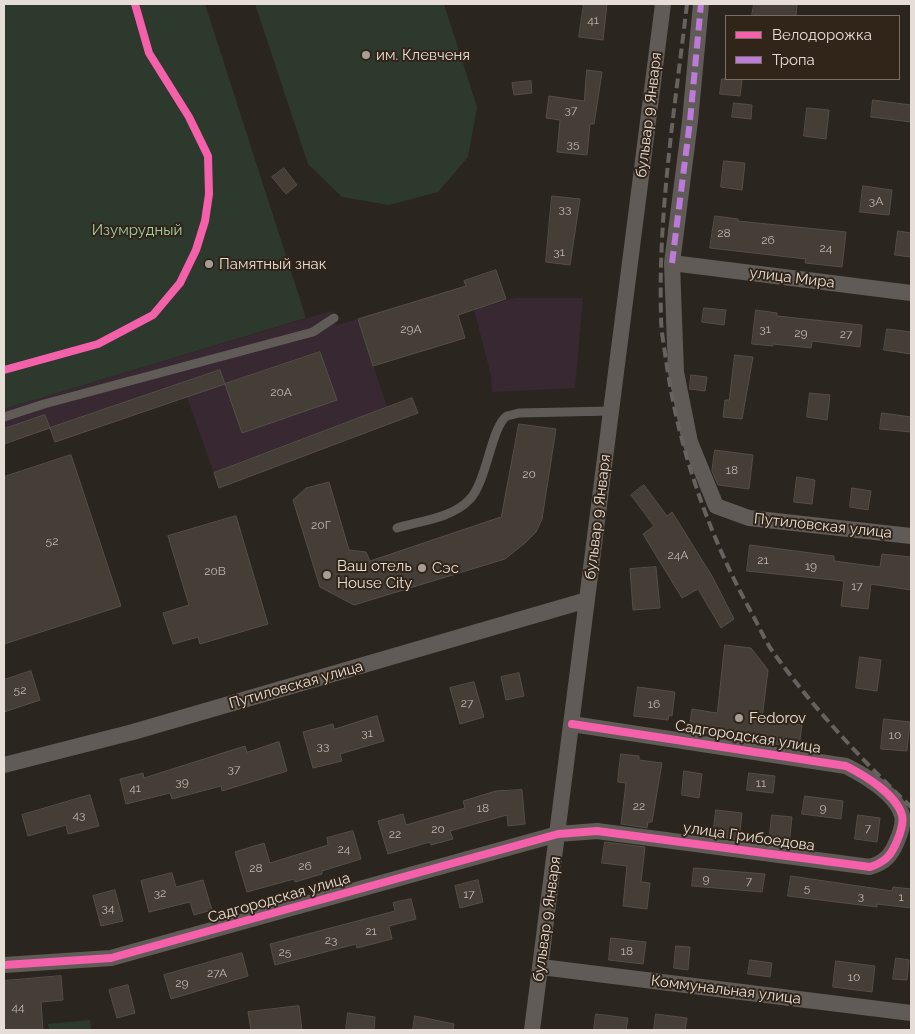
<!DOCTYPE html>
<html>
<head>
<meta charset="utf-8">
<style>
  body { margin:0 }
  #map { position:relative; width:915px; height:1034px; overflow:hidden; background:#2b251f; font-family:Raleway,sans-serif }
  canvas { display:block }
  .frame { position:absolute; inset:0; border:5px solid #e6ded6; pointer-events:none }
  .legend { position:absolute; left:725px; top:15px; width:175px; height:65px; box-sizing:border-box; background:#312419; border:1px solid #796e65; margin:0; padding:6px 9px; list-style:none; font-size:15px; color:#e6ded6 }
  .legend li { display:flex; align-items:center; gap:10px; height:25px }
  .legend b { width:25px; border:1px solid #796e65 }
</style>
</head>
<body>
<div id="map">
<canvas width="915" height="1034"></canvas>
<div class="frame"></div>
<ul class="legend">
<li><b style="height:6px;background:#f560ab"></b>Велодорожка</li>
<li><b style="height:6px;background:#bd7bd9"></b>Тропа</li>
</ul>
</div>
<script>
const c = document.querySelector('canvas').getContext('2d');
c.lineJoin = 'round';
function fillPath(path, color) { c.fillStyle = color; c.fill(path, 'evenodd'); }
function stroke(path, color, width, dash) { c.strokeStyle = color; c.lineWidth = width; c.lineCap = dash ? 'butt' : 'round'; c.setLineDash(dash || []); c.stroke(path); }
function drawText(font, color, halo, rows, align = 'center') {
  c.font = font + ' Raleway,sans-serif'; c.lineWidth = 4; c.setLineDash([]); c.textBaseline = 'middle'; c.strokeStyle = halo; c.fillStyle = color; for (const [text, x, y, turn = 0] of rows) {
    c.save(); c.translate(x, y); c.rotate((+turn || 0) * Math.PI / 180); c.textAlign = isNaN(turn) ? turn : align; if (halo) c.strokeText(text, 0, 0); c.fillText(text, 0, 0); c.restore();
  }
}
fillPath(new Path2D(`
  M515,298H583L575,388L492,392L491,375L474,310Z
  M331,311L336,325L358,319L387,407L412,398L418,413L219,488L187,397L55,442L50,428L4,444V409Z`), '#372831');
fillPath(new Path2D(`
  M4,4H205L306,318L4,409Z
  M255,4H444L477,107L468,157L438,192L389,205L342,197L308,164Z
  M90,1020L91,1030H49L48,1024Z`), '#2e392d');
const building = new Path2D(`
  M584,4H607L603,40L579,37Z
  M754,4H797L796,16H752Z
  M587,70L602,72L594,124H590L587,155L557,152L560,120L546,118L549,96L584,101Z
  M722,79H742L740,96L720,94Z
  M531,81L532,93L514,95L512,83Z
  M873,100L911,105V122L871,117Z
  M734,103L752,105L751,119L732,117Z
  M807,108L829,110L826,139L804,136Z
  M724,161L745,163L742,190L721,187Z
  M284,168L297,185L286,194L272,177Z
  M863,186L892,190L889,215L860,212Z
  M552,196L580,199L570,265L546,262Z
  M715,216L738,219V221L846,232L842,267L805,263L806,259L710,248Z
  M898,231L911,233V257L895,255Z
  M496,270L506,299L458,315L465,338L373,366L358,319L466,286L464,281Z
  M704,308L726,310L724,325L702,322Z
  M756,310L777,313V316L862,325L860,347L812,341L811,348L773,344V346L752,344Z
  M887,329L911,332V354L884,350Z
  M320,352L337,400L242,433L225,384Z
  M735,355L753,357L742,419L723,417L725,400H729Z
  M220,370L225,384L55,442L50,428Z
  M691,375L707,377L705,391L690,389Z
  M810,393L830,395L827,420L807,417Z
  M412,398L418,413L219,488L214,473Z
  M882,413L911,417V432L880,429Z
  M45,415L50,428L4,444V429Z
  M519,424L556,429L542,519L536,532L525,543L505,559L354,605L320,587L293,500L306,488L329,482L349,550L366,552L370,561L501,517Z
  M715,450L753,455L749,489L718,485L712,471Z
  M71,455L121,606L4,644V477Z
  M797,477L815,480L812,504L794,502Z
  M644,485L667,516L672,512L712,576L734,619L721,628L698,589L682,598L643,534L654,526L631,495Z
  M852,488L871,491L868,510L850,507Z
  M236,516L268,624L200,644L198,637L173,644L163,613L189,605L168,536Z
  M750,545L834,556V561L880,567L882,554L911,557V590L871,584L868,609L841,606L844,581L747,571Z
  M656,567L660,608L633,610L630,569Z
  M725,645L751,648L768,670L762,719L802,725L799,747L775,744L776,741L689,732L692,709L717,713Z
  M860,657L881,660L877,691L856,688Z
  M31,671L40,700L4,712V680Z
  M519,673L524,696L506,700L501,677Z
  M474,682L484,717L460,724L450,688Z
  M638,687L675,692L672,716L669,715L668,720L634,716Z
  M377,716L384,741L340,754L342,761L313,768L303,732L333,724L334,729Z
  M884,719L910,722L907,751L881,749Z
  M279,742L287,771L222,791L221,786L172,799L170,793L126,804L120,779L143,773L144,778L245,746L247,752Z
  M621,754L639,756V760L662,763L652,822H648L647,828L621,824L626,783L618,782Z
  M684,771L702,774L699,798L682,795Z
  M749,773L775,776L773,793L747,790Z
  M522,790L525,824L508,826L507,815L450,831L453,839L431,845L430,842L388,854L378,821L403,814L406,825L465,808L463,801L496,791Z
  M90,795L99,826L68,834L66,825L28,836L22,815Z
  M805,796L843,801L841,819L802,814Z
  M716,810L742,813L739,840L713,836Z
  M772,815L792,817L789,846L769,844Z
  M858,815L880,818L877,842L855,839Z
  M353,831L361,859L322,871V874L295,882L294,879L247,892L235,852L264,843L270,863L328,845L327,838Z
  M605,842L645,847L641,882L650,883L647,909L623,906L627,866L602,863Z
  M694,868L765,874L762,892L692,886Z
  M172,873L176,887L203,880L212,910L194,915L190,902L149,912L141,881Z
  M791,876L892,891L893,887L911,889V908L877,904V907L788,896Z
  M478,880L483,902L460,908L455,886Z
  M115,890L123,921L101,926L93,896Z
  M411,899L416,919L389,926L392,939L357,948L356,944L275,965L270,944L395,911L393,903Z
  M611,938L646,942L643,964L609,960Z
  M676,946L690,947L688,970L674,968Z
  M242,953L248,976L171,999L164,975Z
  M896,958L909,960L907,980L893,979Z
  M750,960L772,963L770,977L748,974Z
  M836,961L875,966L872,992L833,987Z
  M61,976L63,1000L41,1002L43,1030H4V981Z
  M128,985L135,1013L117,1018L109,990Z
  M299,1006L302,1030H251L248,1012Z
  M348,1013L375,1017L374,1030H346Z
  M596,1014L628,1018L626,1030H594Z
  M656,1014L687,1018L685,1030H654Z
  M415,1016L454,1024L453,1030H413Z`);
fillPath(building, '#453e37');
stroke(building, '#544e48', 1);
stroke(new Path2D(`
  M4,417L44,404L313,332L334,318
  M397,528C420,521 452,518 469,500C487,483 491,426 507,416C511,415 515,414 519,413L611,411`), '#615b58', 9);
stroke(new Path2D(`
  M701,4L690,121L672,263L676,372L690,442L716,506L749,518L911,536
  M672,263L911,293
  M4,765L133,732L587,600
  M4,965L111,958L558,834L597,831L870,867C885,862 891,856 897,841C900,834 904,823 902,815C896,794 864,775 846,766L572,724
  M541,967L911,1013
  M532,1030L663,4`), '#615b58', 16);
stroke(new Path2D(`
  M687,4C675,107 658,212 661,316C661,331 664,346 666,360C678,447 708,533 750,610C758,624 764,639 773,652C814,709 861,759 911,807`), '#67625f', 4, [10, 5]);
stroke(new Path2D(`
  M672,263L690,121L701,4`), '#bd7bd9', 6, [12, 6]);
stroke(new Path2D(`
  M4,370L98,344L153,315L180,283L196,250L205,221L209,194L208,156L189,117L149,53L135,4
  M4,965L111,958L558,834L597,831L870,867C885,862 891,856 897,841C900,834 904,823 902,815C896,794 864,775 846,766L572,724`), '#f560ab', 8);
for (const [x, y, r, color] of [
  [366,55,5,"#a59d96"],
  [209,264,5,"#a59d96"],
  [422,568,5,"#a59d96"],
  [327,575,5,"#a59d96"],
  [739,718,5,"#a59d96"]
]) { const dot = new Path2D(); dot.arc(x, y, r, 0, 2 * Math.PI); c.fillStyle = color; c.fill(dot); stroke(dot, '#312419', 2); }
drawText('12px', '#beb6ae', null, [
  ["41",593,20],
  ["37",571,110],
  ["35",573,144],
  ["3А",876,201],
  ["33",565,209],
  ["28",724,233],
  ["26",768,240],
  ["24",826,248],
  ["31",559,252],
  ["29А",411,329],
  ["31",765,329],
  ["29",801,333],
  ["27",846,334],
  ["20А",281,392],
  ["18",732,470],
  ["20",529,474],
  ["20Г",321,525],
  ["52",52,541],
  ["24А",678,555],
  ["21",763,560],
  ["19",811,566],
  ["20В",215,571],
  ["17",857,586],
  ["52",20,690],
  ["27",467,703],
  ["16",654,704],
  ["31",367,733],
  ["10",895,735],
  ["33",323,746],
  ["37",234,769],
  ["39",182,782],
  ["11",761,783],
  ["41",135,788],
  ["22",639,806],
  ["18",483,808],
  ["9",823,808],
  ["43",79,815],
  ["7",868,828],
  ["20",438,829],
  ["22",395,834],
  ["24",344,849],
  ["26",305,866],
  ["28",256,868],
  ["9",706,879],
  ["7",749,881],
  ["5",807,888],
  ["32",160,893],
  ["17",469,894],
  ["3",861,896],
  ["1",901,897],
  ["34",108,908],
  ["21",371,931],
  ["23",331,940],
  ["18",627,951],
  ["25",285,952],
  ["27А",217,973],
  ["10",854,977],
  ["29",182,983],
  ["44",18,1007]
]);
drawText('15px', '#e6ded6', '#312419', [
  ["им. Клевченя",376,55],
  ["Памятный знак",219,264],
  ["Ваш отель",337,566],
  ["House City",337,583],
  ["Сэс",432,568],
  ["Fedorov",749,718]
], 'left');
drawText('15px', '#e6ded6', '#312419', [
  ["бульвар 9 Января",649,115,-83],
  ["улица Мира",792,278,7],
  ["бульвар 9 Января",598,517,-83],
  ["Путиловская улица",823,526,6],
  ["Путиловская улица",296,685,-16],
  ["Садгородская улица",748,737,9],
  ["улица Грибоедова",749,837,8],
  ["Садгородская улица",279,898,-16],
  ["бульвар 9 Января",547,919,-82],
  ["Коммунальная улица",726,990,7]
]);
drawText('15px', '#a3d2a7', '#312419', [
  ["Изумрудный",137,230]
]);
</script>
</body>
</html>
